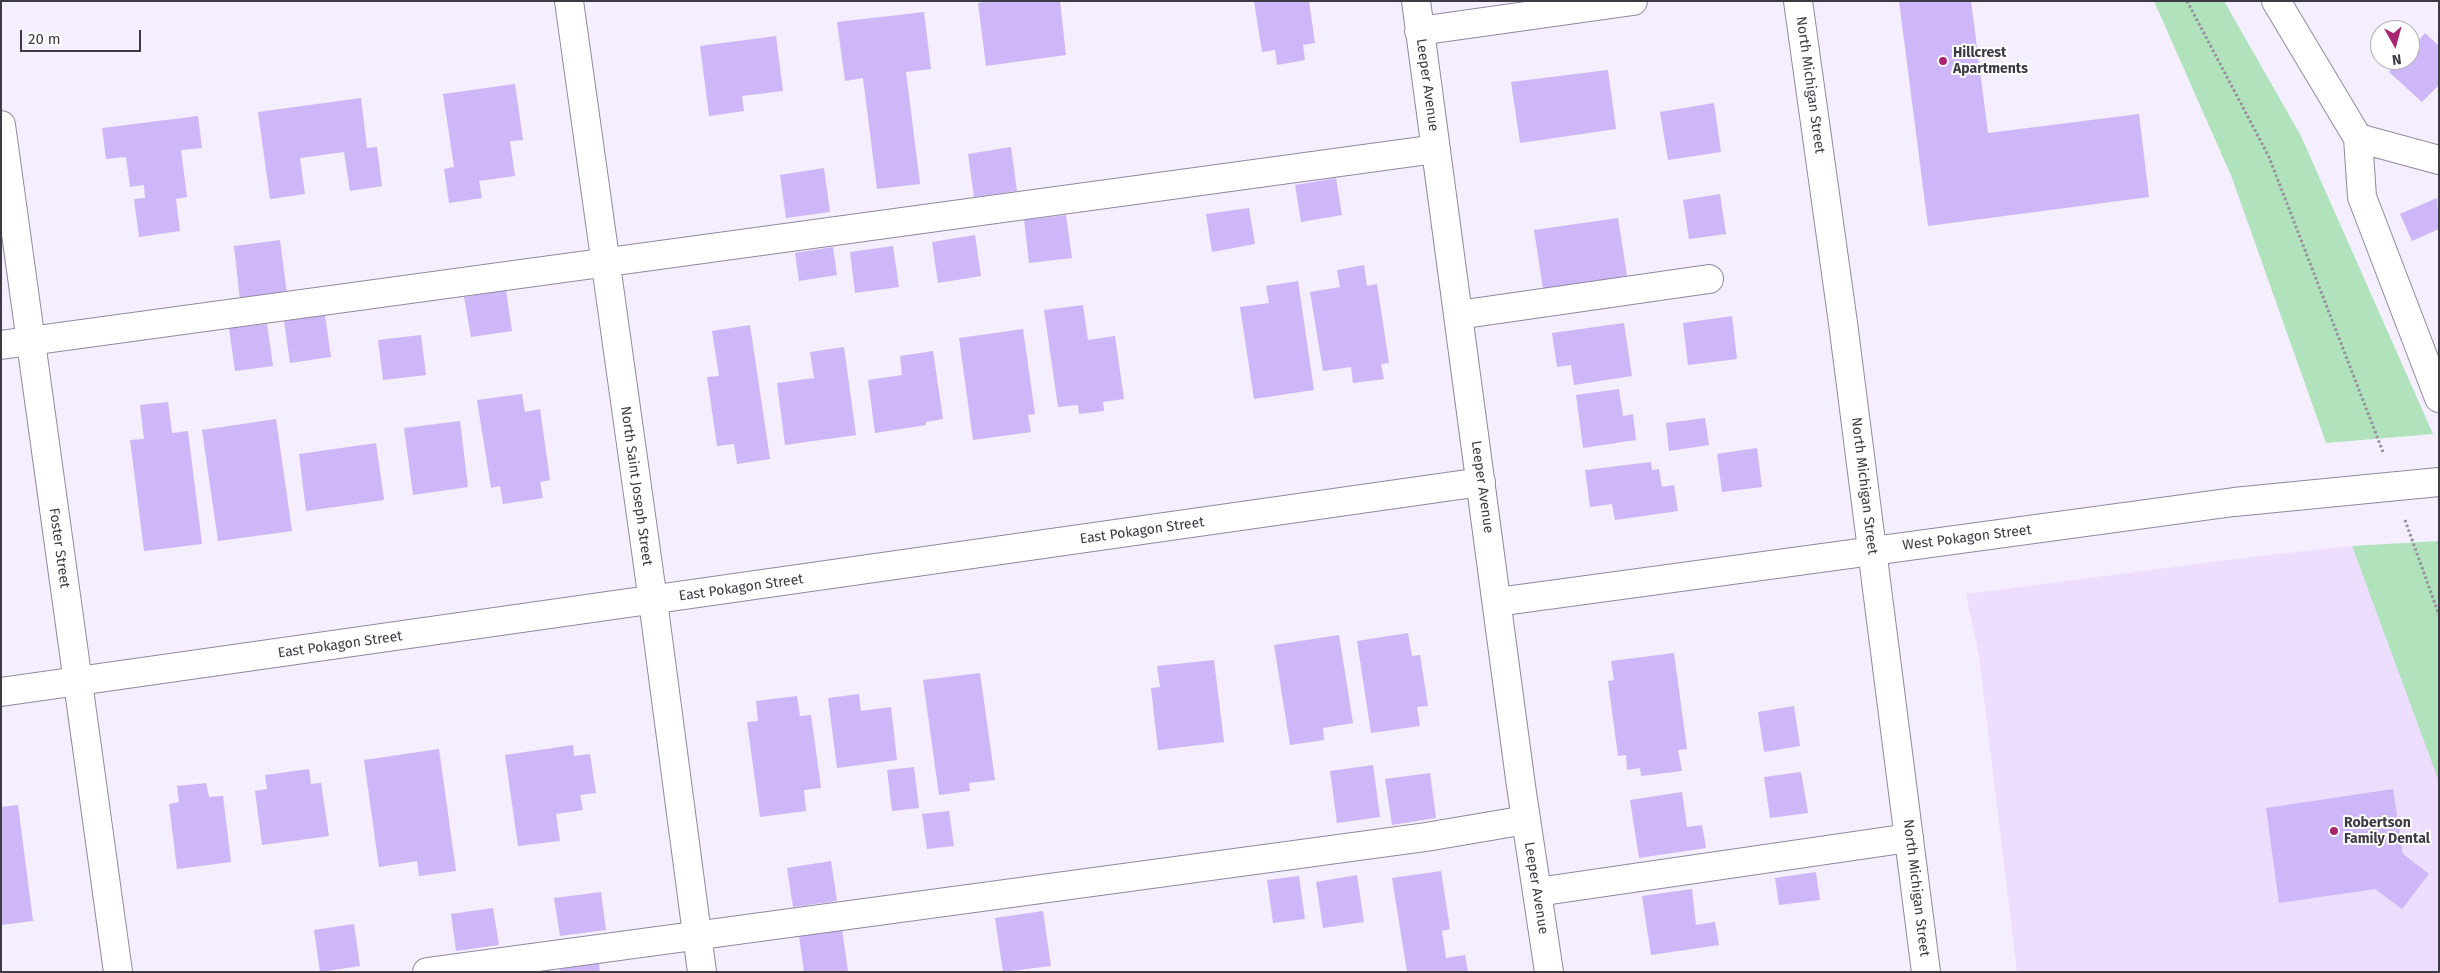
<!DOCTYPE html>
<html>
<head>
<meta charset="utf-8">
<style>
  body { margin:0 }
  #map { position:relative; width:2440px; height:973px; overflow:hidden; background:#f5eefe; font-family:"Fira Sans",sans-serif }
  canvas { display:block }
  .frame { position:absolute; inset:0; border:2px solid #3e3a44; pointer-events:none }
  .north { position:absolute; left:2370px; top:20px; width:50px; height:50px; box-sizing:border-box; background:#fff; border:1px solid #b2b0b4; border-radius:50%; rotate:173deg; font-size:14px; font-weight:700; line-height:20px; text-align:center; color:#3e3a44 }
  .north::after { content:''; display:block; margin:auto; width:18px; height:22px; background:#a9256e; clip-path:polygon(50% 0,100% 100%,50% 72%,0 100%) }
  .scale { position:absolute; left:20px; top:30px; width:121px; height:22px; box-sizing:border-box; border:2px solid #3e3a44; border-top:0; padding-left:6px; font-size:15px; line-height:18px; white-space:nowrap; color:#3e3a44; -webkit-text-stroke:4px #fff; paint-order:stroke }
</style>
</head>
<body>
<div id="map">
<canvas width="2440" height="973"></canvas>
<div class="frame"></div>
<div class="north">N</div>
<div class="scale">20 m</div>
</div>
<script>
const c = document.querySelector('canvas').getContext('2d');
c.lineJoin = 'round';
function fillPath(path, color) { c.fillStyle = color; c.fill(path, 'evenodd'); }
function stroke(path, color, width, dash) { c.strokeStyle = color; c.lineWidth = width; c.lineCap = dash ? 'butt' : 'round'; c.setLineDash(dash || []); c.stroke(path); }
function drawText(font, color, halo, rows, align = 'center') {
  c.font = font + ' "Fira Sans",sans-serif'; c.lineWidth = 4; c.setLineDash([]); c.textBaseline = 'middle'; c.strokeStyle = halo; c.fillStyle = color; for (const [text, x, y, turn = 0] of rows) {
    c.save(); c.translate(x, y); c.rotate((+turn || 0) * Math.PI / 180); c.textAlign = isNaN(turn) ? turn : align; if (halo) c.strokeText(text, 0, 0); c.fillText(text, 0, 0); c.restore();
  }
}
fillPath(new Path2D(`
  M2352,546L2439,782V972H2017L1979,656L1966,594L2252,557Z`), '#edddff');
fillPath(new Path2D(`
  M2154,1H2224L2301,136L2433,434L2326,443L2232,178Z
  M2439,541V782L2352,546Z`), '#b0e2bc');
fillPath(new Path2D(`
  M992,1H1060L1066,55L986,66L978,3Z
  M1254,1H1309L1315,43L1303,45L1305,60L1277,65L1275,50L1262,52Z
  M1899,1H1971L1988,133L2139,114L2149,197L1928,226Z
  M924,12L931,69L906,72L920,184L877,189L863,78L845,81L837,22Z
  M2425,33L2439,46V85L2422,102L2389,72L2400,60H2410V50Z
  M776,36L783,91L742,96L744,111L709,116L700,46Z
  M1608,70L1616,129L1520,143L1511,82Z
  M515,84L523,140L510,141L515,176L479,181L482,198L449,203L444,169L454,167L443,94Z
  M361,98L367,148L377,147L382,186L350,191L344,152L300,158L305,194L270,199L258,112Z
  M1714,103L1721,152L1668,160L1660,112Z
  M198,116L202,148L181,150L187,197L176,199L180,231L139,237L134,199L145,198L144,185L130,187L126,157L106,159L102,128Z
  M1011,147L1017,191L974,197L968,154Z
  M824,168L830,212L786,218L780,175Z
  M1336,178L1342,215L1301,222L1295,185Z
  M1720,194L1726,234L1689,239L1683,200Z
  M2437,198L2439,229L2412,241L2400,214Z
  M1249,208L1255,244L1212,252L1206,214Z
  M1066,215L1072,258L1029,263L1024,220Z
  M1618,218L1627,276L1543,289L1534,230Z
  M975,235L981,276L938,283L932,242Z
  M280,240L287,294L240,300L234,246Z
  M893,246L899,287L855,293L850,252Z
  M833,247L837,275L799,281L795,253Z
  M1364,265L1367,286L1377,284L1389,363L1381,364L1384,379L1353,383L1351,367L1323,371L1310,292L1340,287L1337,270Z
  M1298,281L1314,390L1254,399L1240,307L1269,303L1266,286Z
  M506,290L512,331L471,337L464,297Z
  M1083,305L1088,340L1115,336L1124,399L1103,402L1104,411L1079,414L1078,405L1058,407L1044,310Z
  M325,315L331,357L290,363L284,321Z
  M1732,316L1737,359L1688,365L1683,323Z
  M1624,323L1632,376L1574,385L1571,365L1557,367L1552,333Z
  M267,324L273,366L235,371L229,328Z
  M750,325L770,459L737,464L734,444L717,446L707,377L719,376L712,331Z
  M1023,329L1035,414L1028,415L1031,432L973,440L959,338Z
  M421,335L426,375L383,380L378,340Z
  M844,347L856,435L785,445L777,383L814,378L810,352Z
  M933,351L943,419L926,422V425L875,433L868,380L902,375L900,356Z
  M1619,389L1623,416L1633,414L1636,440L1583,448L1576,395Z
  M522,394L525,412L540,409L550,480L540,482L543,498L503,504L500,486L491,488L477,400Z
  M168,402L172,433L188,431L202,544L144,551L130,440L144,439L140,405Z
  M1705,418L1709,445L1669,451L1666,423Z
  M276,419L292,531L218,541L202,430Z
  M460,421L468,487L413,495L404,428Z
  M376,443L384,500L306,511L299,454Z
  M1757,448L1762,487L1722,492L1717,454Z
  M1651,462L1652,470L1659,469L1662,487L1674,485L1678,511L1615,520L1612,504L1590,507L1585,470Z
  M1408,633L1412,656L1420,655L1428,706L1417,707L1420,726L1371,733L1357,641Z
  M1339,635L1353,723L1323,728L1324,740L1290,745L1274,645Z
  M1674,653L1687,749L1678,750L1682,771L1641,776L1640,768L1627,770L1626,755L1618,756L1608,681L1614,680L1611,661Z
  M1214,660L1224,742L1158,750L1151,688L1160,687L1157,666Z
  M980,673L995,780L969,783L970,791L939,795L923,680Z
  M859,694L861,711L891,707L897,760L837,768L828,698Z
  M797,696L800,716L811,715L821,788L804,790L806,811L760,817L747,722L758,721L756,701Z
  M1794,706L1800,746L1764,752L1758,712Z
  M573,745L574,756L590,754L596,793L580,795L583,810L556,814L560,841L518,846L505,755Z
  M439,749L456,871L419,876L417,861L379,867L364,760Z
  M1373,765L1380,817L1337,823L1330,771Z
  M914,767L919,808L892,811L887,770Z
  M309,769L311,784L321,783L329,836L262,845L255,791L267,789L265,775Z
  M1801,772L1808,813L1770,818L1764,777Z
  M1430,773L1436,818L1392,825L1385,779Z
  M206,783L209,797L223,796L231,862L177,869L169,804L179,802L177,786Z
  M2393,789L2403,854L2429,874L2402,909L2375,889L2279,903L2266,808Z
  M1682,792L1687,827L1702,825L1706,848L1639,858L1630,800Z
  M18,805L33,921L1,925V807Z
  M949,811L954,846L927,849L922,814Z
  M831,861L837,901L793,907L787,868Z
  M1441,871L1450,929L1442,931L1446,958L1465,955L1468,972H1407L1392,878Z
  M1816,872L1820,900L1779,905L1775,878Z
  M1357,875L1364,922L1323,928L1316,882Z
  M1299,876L1305,919L1273,923L1267,880Z
  M1692,889L1696,925L1715,922L1719,945L1651,955L1642,896Z
  M601,892L606,930L560,936L554,898Z
  M493,908L499,945L456,951L451,914Z
  M1043,911L1051,966L1003,972L995,918Z
  M354,924L360,966L320,972L314,930Z
  M842,929L848,971L804,972L799,936Z
  M599,963L600,972H560V969Z`), '#cdb7f8');
const minor = new Path2D(`
  M569,1L653,601L702,972
  M1416,1L1521,786L1549,972
  M2276,1L2358,138L2362,197L2439,398
  M1419,31L1633,1
  M1,125L118,972
  M2358,138L2439,160
  M1458,315L1709,279
  M1,345L1436,149
  M1497,602L2234,502L2439,482
  M1,692L1481,482
  M1537,892L1909,838
  M427,972L1426,837L1526,820`);
const major = new Path2D(`
  M1798,1L1843,323L1926,972`);
stroke(minor, '#92879f', 30);
stroke(major, '#92879f', 30);
stroke(new Path2D(`
  M2187,1L2269,157L2383,452
  M2405,520L2439,615`), '#96909d', 3, [2.5, 2.5]);
stroke(minor, '#fff', 28);
stroke(major, '#fff', 28);
for (const [x, y, r, color] of [
  [1943,61,5,"#a9256e"],
  [2334,831,5,"#a9256e"]
]) { const dot = new Path2D(); dot.arc(x, y, r, 0, 2 * Math.PI); c.fillStyle = color; c.fill(dot); stroke(dot, '#fff', 2); }
drawText('bold 14px', '#3e3a44', '#fff', [
  ["Hillcrest",1953,53],
  ["Apartments",1953,69],
  ["Robertson",2344,823],
  ["Family Dental",2344,839]
], 'left');
drawText('14px', '#3e3a44', '#fff', [
  ["Leeper Avenue",1427,85,82],
  ["North Michigan Street",1810,85,82],
  ["North Saint Joseph Street",636,486,82],
  ["North Michigan Street",1864,486,83],
  ["Leeper Avenue",1482,487,82],
  ["East Pokagon Street",1142,531,-8],
  ["West Pokagon Street",1967,538,-7],
  ["Foster Street",59,548,82],
  ["East Pokagon Street",741,588,-8],
  ["East Pokagon Street",340,645,-8],
  ["Leeper Avenue",1536,888,81],
  ["North Michigan Street",1916,888,83]
]);
</script>
</body>
</html>
